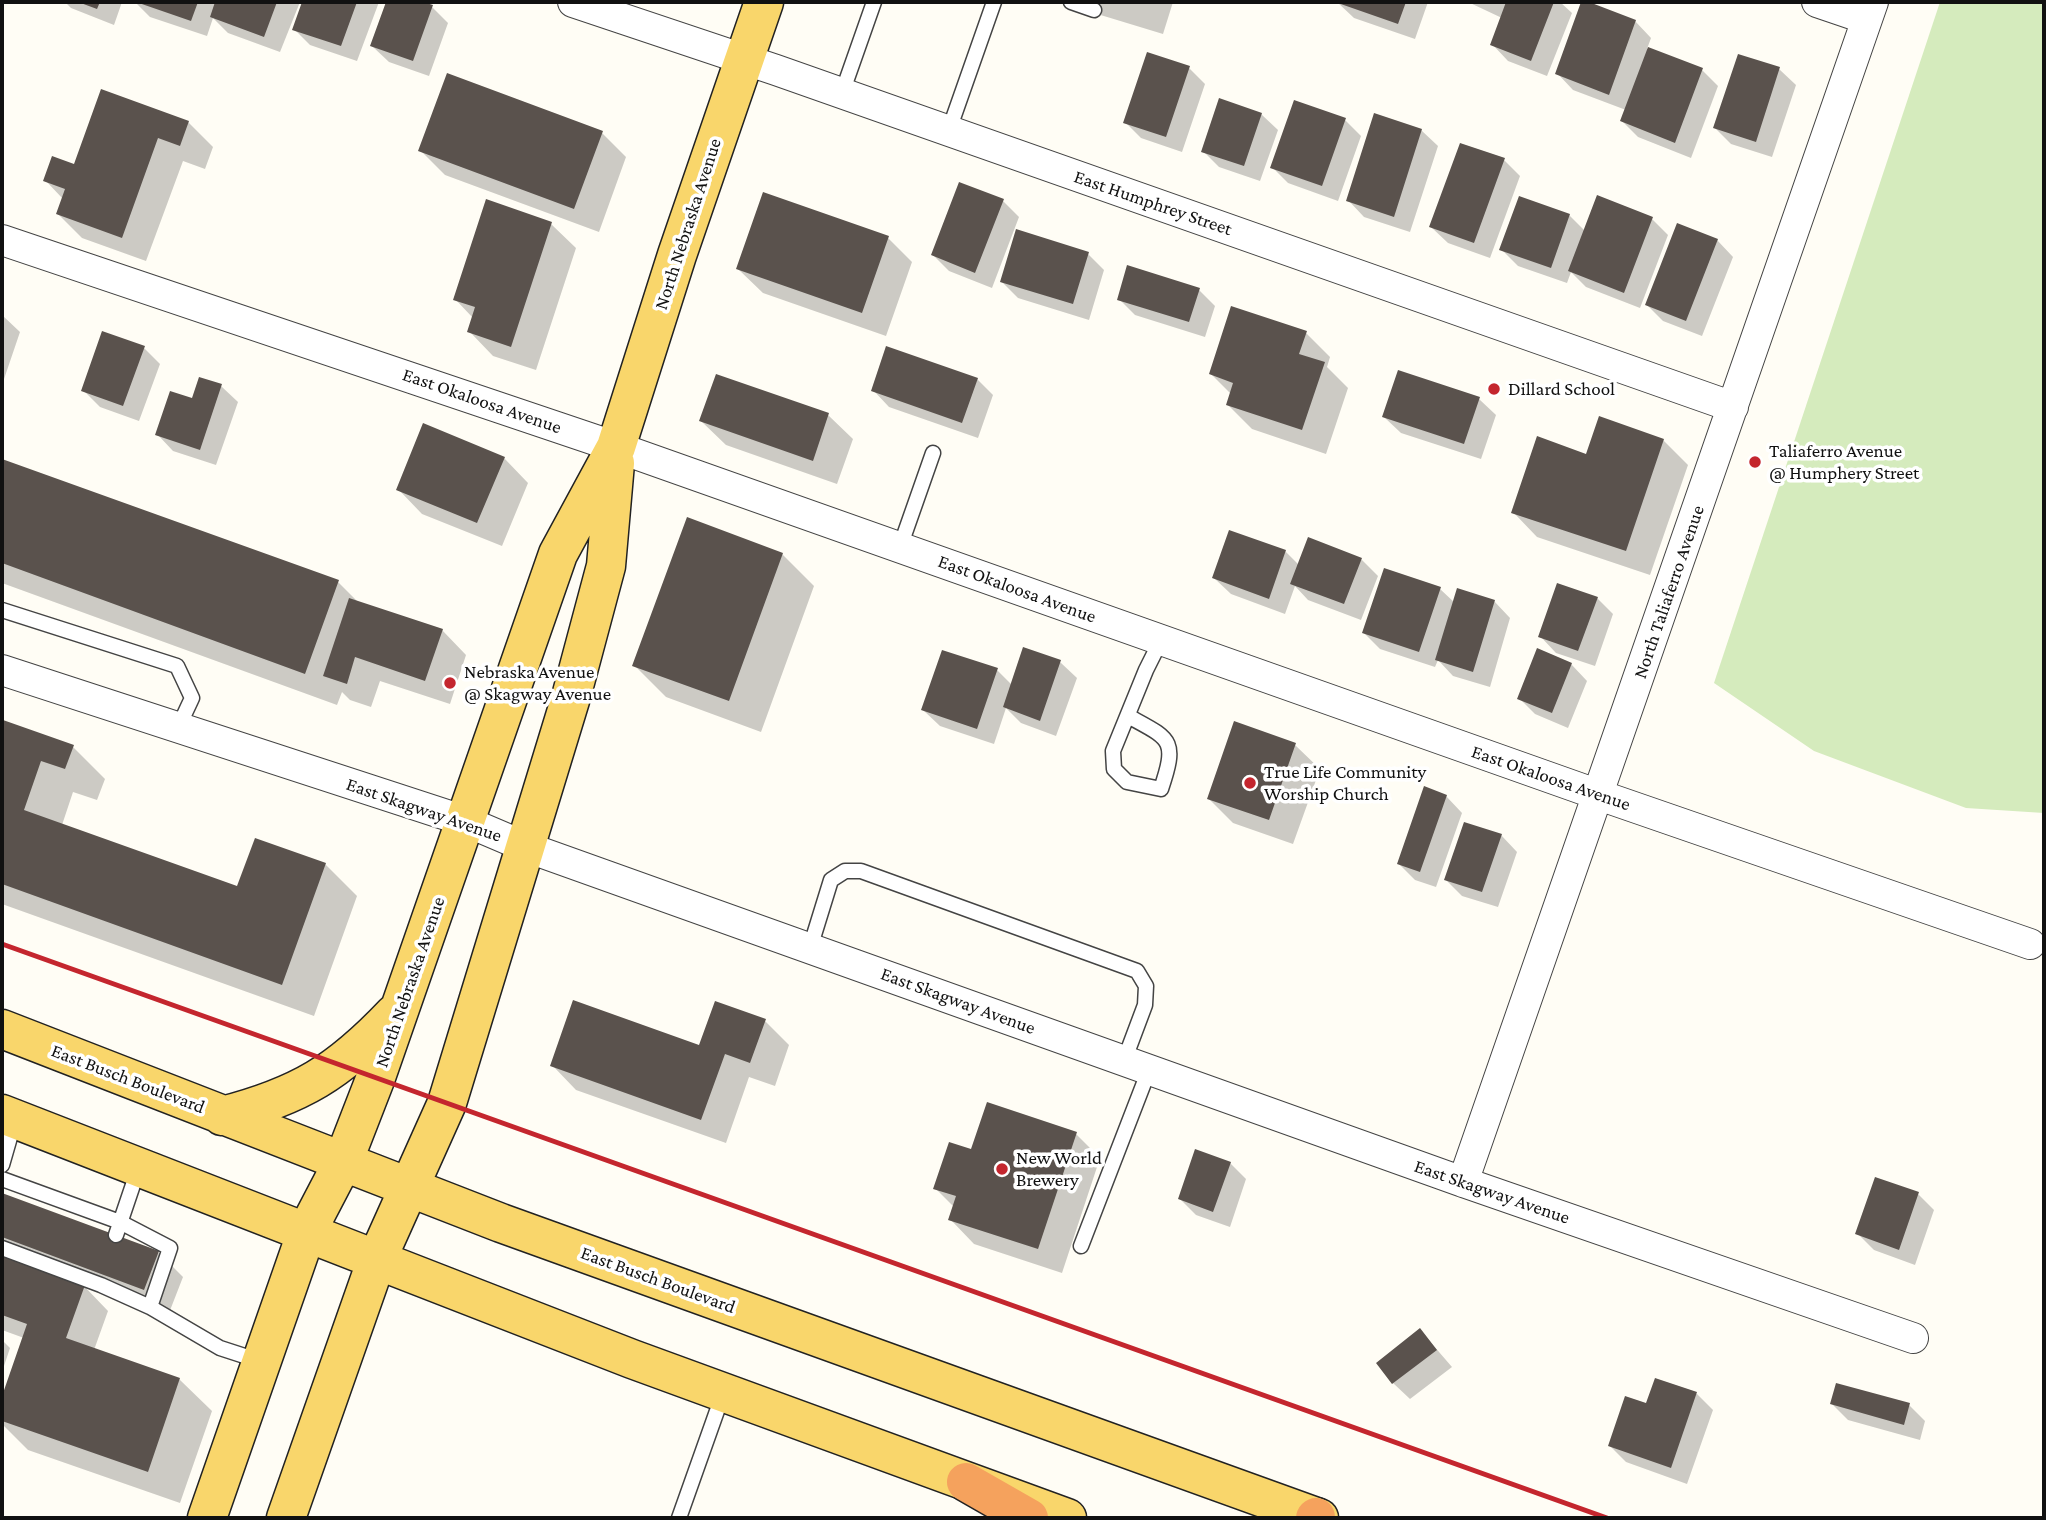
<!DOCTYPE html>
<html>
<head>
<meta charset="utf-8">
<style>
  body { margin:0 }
  #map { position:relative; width:2046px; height:1520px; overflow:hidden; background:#fffdf5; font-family:"Crimson Pro",serif }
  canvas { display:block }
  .frame { position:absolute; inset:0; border:4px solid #111; pointer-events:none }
</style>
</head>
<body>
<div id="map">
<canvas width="2046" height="1520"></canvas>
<div class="frame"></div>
</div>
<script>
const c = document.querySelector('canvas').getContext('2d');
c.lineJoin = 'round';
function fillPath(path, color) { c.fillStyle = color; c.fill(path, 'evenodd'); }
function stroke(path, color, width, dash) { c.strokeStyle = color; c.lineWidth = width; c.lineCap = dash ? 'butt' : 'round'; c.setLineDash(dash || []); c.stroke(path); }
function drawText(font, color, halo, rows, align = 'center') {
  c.font = font + ' "Crimson Pro",serif'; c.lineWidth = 7; c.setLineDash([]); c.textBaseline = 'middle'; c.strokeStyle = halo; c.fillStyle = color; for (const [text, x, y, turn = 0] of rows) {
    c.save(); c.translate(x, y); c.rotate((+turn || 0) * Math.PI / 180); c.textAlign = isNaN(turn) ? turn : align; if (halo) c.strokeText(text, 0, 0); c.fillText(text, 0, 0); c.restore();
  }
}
fillPath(new Path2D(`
  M1940,2H2044V813L1966,808L1814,751L1714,683Z`), '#d5ebbd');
fillPath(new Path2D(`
  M65,2H122L114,25L71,8Z
  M135,2H300L280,52L228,33L213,18L207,36L150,17Z
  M304,2H379L357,61L310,45L294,29Z
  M387,2H417L432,7L448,23L429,76L389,62L372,46Z
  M1067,2H1173L1163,34L1071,6Z
  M1337,2H1428L1415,39L1354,18Z
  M1468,2H1560L1572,13L1547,76L1508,61L1492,44L1502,18Z
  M1583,2L1635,21L1651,38L1647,49L1702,70L1718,86L1691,158L1638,137L1622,121L1626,110L1573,90L1557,73Z
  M1739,56L1779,69L1796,85L1772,157L1731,144L1715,128Z
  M1189,68L1205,84L1182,152L1141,138L1125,122Z
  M1261,114L1278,130L1260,181L1219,167L1203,151Z
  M1345,120L1361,136L1338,201L1288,183L1272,167Z
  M188,122L213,147L205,169L183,161L146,261L82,238L58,214L63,199L45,180L75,166Z
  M1421,130L1438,146L1410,232L1364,217L1348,200Z
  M602,133L626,157L599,232L445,175L421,151Z
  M1504,160L1520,176L1490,258L1448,243L1431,227Z
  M1003,201L1019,217L992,288L949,271L933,255Z
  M1569,215L1585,231L1652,219L1668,235L1640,308L1586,287L1571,272L1567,283L1518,266L1502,250Z
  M551,224L576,248L536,370L493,356L469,331L473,318L455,299Z
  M888,238L912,262L886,336L763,293L738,269Z
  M1717,240L1733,257L1702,336L1663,321L1647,305Z
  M1088,254L1104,270L1089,320L1018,298L1002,282Z
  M1199,290L1215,306L1205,337L1135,315L1119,299Z
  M2,315L20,332L2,385Z
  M1306,333L1330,357L1327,367L1348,388L1326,454L1252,429L1228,405L1231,394L1211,374Z
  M144,348L160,364L139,421L100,407L83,390Z
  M1399,372L1479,399L1496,415L1481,459L1401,433L1384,417Z
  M200,379L221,386L238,402L216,465L173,451L157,434L193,401Z
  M977,379L993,395L978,438L889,407L873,390Z
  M828,415L853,439L837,484L726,445L701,421Z
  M1663,440L1688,465L1650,575L1537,537L1513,512L1588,456Z
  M504,458L528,483L502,546L422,514L398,489Z
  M2,460L338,582L359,603L442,630L466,655L450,704L380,681L371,707L350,700L342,692L337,705L2,583Z
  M1309,539L1362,560L1378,576L1361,620L1308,600L1295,586L1285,614L1231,594L1214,578L1285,551L1299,565Z
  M782,554L814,586L761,732L666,697L634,665Z
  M1440,589L1455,603L1494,601L1510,618L1490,687L1453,676L1438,660L1435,667L1380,649L1364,633Z
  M1597,598L1613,614L1595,666L1556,653L1540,636Z
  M1024,649L1060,662L1077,678L1056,736L1021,723L1006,708L994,744L940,726L923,710L997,670L1012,685Z
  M1571,664L1587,681L1568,728L1535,714L1519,698Z
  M4,722L73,747L105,779L97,800L73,792L62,825L239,889L325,864L357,896L314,1016L2,904V728Z
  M1295,745L1320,769L1293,844L1233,823L1209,799Z
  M1446,796L1462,813L1436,887L1415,880L1399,864Z
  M1501,835L1517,852L1498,907L1462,896L1446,880Z
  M765,1021L789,1045L775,1086L749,1077L726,1143L576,1090L552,1065L700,1047Z
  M1076,1134L1100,1158L1062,1273L974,1244L950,1219L954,1207L935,1188L972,1152Z
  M1230,1163L1246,1179L1230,1227L1196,1215L1180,1199Z
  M1918,1194L1934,1210L1915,1265L1874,1250L1858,1234Z
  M2,1195L158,1252L183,1277L169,1313L2,1251Z
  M2,1257L84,1286L108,1311L94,1350L179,1379L212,1411L180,1503L28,1450L2,1424V1401L24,1338L2,1330Z
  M1420,1330L1452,1367L1410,1399L1393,1383Z
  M2,1340L10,1348L2,1372Z
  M1656,1380L1697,1394L1713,1410L1687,1484L1626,1462L1610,1446L1647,1405Z
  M1832,1404L1909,1405L1925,1421L1920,1440L1848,1420Z`), '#0003');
fillPath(new Path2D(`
  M78,2H100L97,9Z
  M136,2H198L191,21Z
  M215,2H277L264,37L210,17Z
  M302,2H357L341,46L292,30Z
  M386,2H423L433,5L413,61L370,46Z
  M1335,2H1406L1398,24Z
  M1506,2H1554L1531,61L1490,45Z
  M1581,2H1589L1636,20L1609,95L1555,74Z
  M1648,47L1703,68L1675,143L1620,121Z
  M1147,52L1190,66L1166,137L1123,123Z
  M1738,54L1780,67L1756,142L1713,128Z
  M447,73L603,131L574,209L418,151Z
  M101,89L189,121L180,146L158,138L122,238L56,214L65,189L43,181L52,156L74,164Z
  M1219,98L1262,113L1244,166L1201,152Z
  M1294,100L1346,118L1322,186L1270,168Z
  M1374,113L1422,129L1394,217L1346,201Z
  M1460,143L1505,158L1474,243L1429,227Z
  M959,182L1004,199L975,273L931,255Z
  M763,192L889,236L862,313L736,269Z
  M1597,195L1653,217L1624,293L1568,271Z
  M1519,196L1570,214L1551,268L1499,250Z
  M486,199L552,222L511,347L467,332L475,307L453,300Z
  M1677,223L1718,239L1686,321L1645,305Z
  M1016,229L1089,252L1073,304L1000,282Z
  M1127,265L1200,288L1189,322L1117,300Z
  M1231,306L1307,331L1299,354L1325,362L1302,430L1226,405L1233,383L1209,374Z
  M102,331L145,346L123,406L81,391Z
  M886,346L978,378L962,423L871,391Z
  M1398,370L1480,397L1464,444L1382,417Z
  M716,374L829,413L813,461L699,421Z
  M199,377L222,384L200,450L155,435L170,391L192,398Z
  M1599,416L1664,439L1626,551L1511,513L1537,436L1586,454Z
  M423,423L505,457L477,523L396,490Z
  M2,459L339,580L305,674L2,563Z
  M687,517L783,553L729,701L632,666Z
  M1229,530L1286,550L1269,599L1212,578Z
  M1308,537L1362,558L1344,604L1290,584Z
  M1384,568L1441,587L1419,652L1362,633Z
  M1557,583L1598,597L1578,651L1538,637Z
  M1457,588L1495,600L1473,672L1435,660Z
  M349,598L443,629L425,681L355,657L347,684L323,676Z
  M1023,647L1061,660L1040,721L1003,707Z
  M1537,648L1572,663L1552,713L1517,699Z
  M942,650L998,668L977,729L921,710Z
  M3,720L74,745L65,769L41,761L24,810L237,886L255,838L326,863L282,985L2,884Z
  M1234,721L1296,743L1269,820L1207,799Z
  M1424,786L1447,795L1420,872L1397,864Z
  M1464,822L1502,834L1482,892L1444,880Z
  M573,1000L699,1045L715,1001L766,1019L750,1063L725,1054L701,1120L550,1066Z
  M987,1102L1077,1132L1038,1249L948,1220L956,1196L933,1189L949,1142L971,1149Z
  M1195,1149L1231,1162L1213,1212L1178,1199Z
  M1875,1177L1919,1192L1899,1250L1855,1234Z
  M2,1193L159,1251L144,1290L2,1237Z
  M2,1255L85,1285L66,1338L180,1378L148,1472L2,1421V1396L27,1324L2,1315Z
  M1420,1328L1437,1350L1392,1384L1376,1363Z
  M1655,1378L1697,1392L1671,1468L1608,1446L1625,1396L1646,1403Z
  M1836,1383L1910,1403L1904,1425L1830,1404Z`), '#5a524d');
const service = new Path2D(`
  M1071,2L1094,10
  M842,93L874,2
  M949,130L994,2
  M900,547L933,453
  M2,610L177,666L192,698L178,728
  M1128,716C1170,739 1178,739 1161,789L1127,782L1114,769L1113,751L1146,670L1161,640
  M810,948L831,880L845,871H861L1137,971L1146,986L1145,1005L1124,1061
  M2,1165L15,1120
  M2,1179L120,1222L170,1248L150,1307
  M116,1235L138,1170
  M1081,1246L1149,1070
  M2,1248L101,1285L150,1307L220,1348L260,1361
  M679,1518L723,1394`);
const minor = new Path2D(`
  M573,2L776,70L1733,407
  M1817,2L1867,19
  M2,240L616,447L1599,795L2030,944
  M2,670L465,821L526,847L1463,1182L1913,1338
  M1463,1182L1873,2`);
const primary = new Path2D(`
  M2,1029L501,1223L1319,1518
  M2,1114L632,1359L1067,1518
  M222,1116C300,1096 339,1072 394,1014
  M207,1518L307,1231L343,1162L376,1077L558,554L616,447L677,255L764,2
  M286,1518L377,1259L447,1103L571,697L606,566L615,463`);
const motorway = new Path2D(`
  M966,1482L1029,1518
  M1315,1518L1316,1517`);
stroke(service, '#444', 17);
stroke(minor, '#444', 32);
stroke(primary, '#222', 41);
stroke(motorway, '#222', 41);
stroke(service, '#fff', 14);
stroke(minor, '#fff', 30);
stroke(primary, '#f9d66b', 38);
stroke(motorway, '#f5a25d', 38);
stroke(new Path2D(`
  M2,944L1607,1518`), '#c4262e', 5);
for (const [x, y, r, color] of [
  [1494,389,7,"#c4262e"],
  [1755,462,7,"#c4262e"],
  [450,683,7,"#c4262e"],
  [1250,783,7,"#c4262e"],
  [1002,1169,7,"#c4262e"]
]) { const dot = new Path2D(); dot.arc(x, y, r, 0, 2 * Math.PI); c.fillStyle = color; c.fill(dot); stroke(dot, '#fff', 2.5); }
drawText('19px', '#111', '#fff', [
  ["East Humphrey Street",1153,203,19],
  ["North Nebraska Avenue",688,224,-72],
  ["East Okaloosa Avenue",482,401,19],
  ["East Okaloosa Avenue",1017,589,20],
  ["North Taliaferro Avenue",1669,592,-71],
  ["East Okaloosa Avenue",1551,778,19],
  ["East Skagway Avenue",424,810,19],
  ["North Nebraska Avenue",410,982,-71],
  ["East Skagway Avenue",958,1001,20],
  ["East Busch Boulevard",128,1079,21],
  ["East Skagway Avenue",1492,1192,19],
  ["East Busch Boulevard",658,1280,20]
]);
drawText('19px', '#111', '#fff', [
  ["Dillard School",1508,389],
  ["Taliaferro Avenue",1769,451],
  ["@ Humphery Street",1769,473],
  ["Nebraska Avenue",464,672],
  ["@ Skagway Avenue",464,694],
  ["True Life Community",1264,772],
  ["Worship Church",1264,794],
  ["New World",1016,1158],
  ["Brewery",1016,1180]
], 'left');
</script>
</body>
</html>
